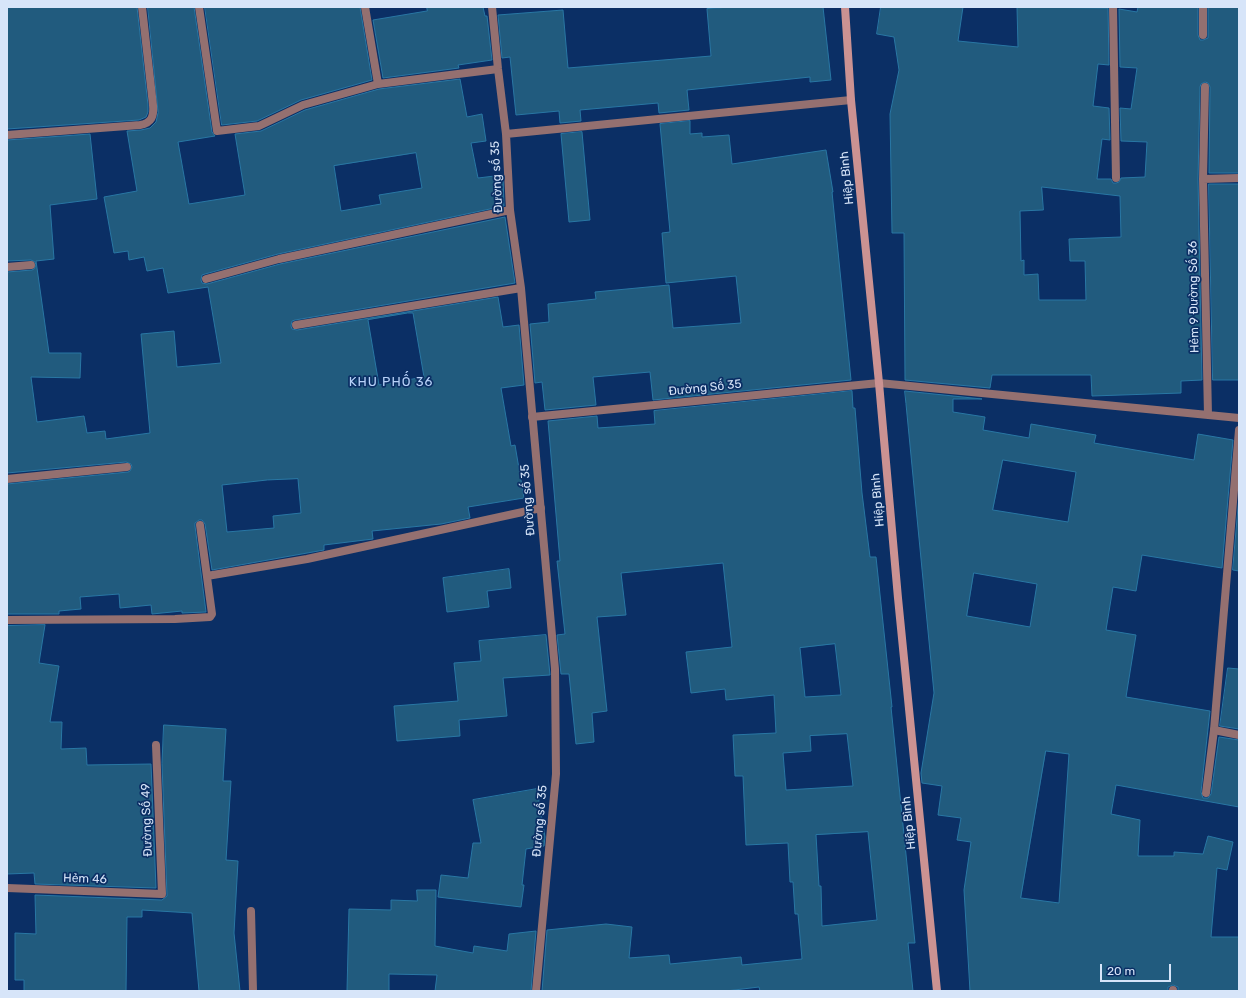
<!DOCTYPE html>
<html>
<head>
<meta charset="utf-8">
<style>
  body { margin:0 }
  #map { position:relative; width:1246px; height:998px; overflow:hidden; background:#0b2f65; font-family:Rubik,sans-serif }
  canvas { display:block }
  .frame { position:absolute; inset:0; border:8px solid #d7e5f9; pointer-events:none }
  .scale { position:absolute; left:1100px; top:964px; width:71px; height:18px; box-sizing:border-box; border:2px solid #d7e5f9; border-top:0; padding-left:5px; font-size:12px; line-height:14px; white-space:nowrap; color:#d7e5f9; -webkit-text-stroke:3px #0b2f65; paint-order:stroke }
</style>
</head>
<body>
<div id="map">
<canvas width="1246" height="998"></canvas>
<div class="frame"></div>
<div class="scale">20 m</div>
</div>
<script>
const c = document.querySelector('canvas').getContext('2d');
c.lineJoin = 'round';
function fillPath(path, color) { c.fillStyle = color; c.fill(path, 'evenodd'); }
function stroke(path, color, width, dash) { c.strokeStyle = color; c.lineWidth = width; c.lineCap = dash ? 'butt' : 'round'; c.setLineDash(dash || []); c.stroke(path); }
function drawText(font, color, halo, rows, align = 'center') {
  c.font = font + ' Rubik,sans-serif'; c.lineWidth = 3.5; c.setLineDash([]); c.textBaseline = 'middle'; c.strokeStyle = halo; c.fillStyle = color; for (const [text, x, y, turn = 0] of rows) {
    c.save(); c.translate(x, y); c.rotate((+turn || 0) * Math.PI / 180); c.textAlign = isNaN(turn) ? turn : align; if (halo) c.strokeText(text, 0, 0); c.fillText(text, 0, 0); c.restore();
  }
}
const building = new Path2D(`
  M7,7H137L148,105V112L146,117L139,120L7,129Z
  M148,7H194L212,132L215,136L178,142L189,204L245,195L235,134L261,131L305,110L379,89L460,79L467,117L482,114L486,141L471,143L478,178L503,175L504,206L278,254L205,274L202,275L201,280L202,283L207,284L280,264L505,217L515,283L295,320L292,321L291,326L292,329L297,330L498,297L503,327L519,325L524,385L501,388L511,446L515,445L524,498L468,507L470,518L441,524L372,531L373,539L324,545V550L212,570L205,524L202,520H199L195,523V526L206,612L182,613V611L152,614L151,605L120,608L119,594L80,597L81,609L59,611V614H7V484L128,472L130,471L132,467L131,464L126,462L7,473V272L32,270L34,269L36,265L35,262L31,260L7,261V140L90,134L97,199L50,205L54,259L36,261L49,353H81L80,378L31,377L37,422L84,416L87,433L105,431L106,439L150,433L141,334L174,331L177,367L221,363L208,287L168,293L163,268L147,271L144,257L129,260L128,251L114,253L104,197L137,191L127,131L141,130L150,128L156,122L158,113ZM416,153L422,188L379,195L381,204L341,211L334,166ZM408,313H413L424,377L379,385L368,320ZM298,479L301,513L273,516L274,528L227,532L222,485L267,480Z
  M205,7H360L372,80L301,100L257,121L222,125Z
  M427,7H483L485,16H487L492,60L458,65L459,68L383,78L373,20L427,11Z
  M731,7H823L831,80L810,82V77L687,90L689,110L659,113L658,103L580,110L581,121L560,123L559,111L516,115L510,57L502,58L498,15L563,10L568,68L711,56L707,9Z
  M881,7H963L958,41L1018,47L1017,7L1108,8L1109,65L1098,64L1093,106L1109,108L1110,140L1102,139L1097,179H1111L1113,183H1116L1119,182L1121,178L1145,177L1147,142L1121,141L1120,108L1131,109L1137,68L1120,67L1119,9L1137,12L1138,7H1198V35L1200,40H1203L1208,38V7H1239V173H1209L1210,87L1208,83L1205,82L1201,84L1200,87L1198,179L1202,380L1181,381V393L1092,396L1091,375H992L990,388L905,380L904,233H892L890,114L899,70L894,37L877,34ZM1042,187L1120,196L1121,237L1069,239L1070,261H1085L1086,300H1039L1038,274L1024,275V260L1021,261L1020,211L1043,210Z
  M690,121V134L702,133V137L729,135L732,164L826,150L833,192H832L851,380L653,400L650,372L593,377L596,405L545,410L542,382L535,383L530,324L549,322L548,304L596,299L595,292L669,285L673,328L741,323L736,276L666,283L662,233L670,232L660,124Z
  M582,132L590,220L569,222L561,134Z
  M1209,184H1239V380H1213Z
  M852,391L853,408H855L862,493L870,557H876L892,707H891L915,943H908L913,991H760L759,987L726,991H542L547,930L606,924L632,927L629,958L669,955L670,964L741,957L742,965L802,959L798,914H795L793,882H790L788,843L746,845L743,776H735L733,735L776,733L774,695L726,700L725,689L691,693L686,652L732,647L723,563L621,573L626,615L597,617L607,711L592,713L594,742L576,744L569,674H561L557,635L565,634L557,561H560L548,421L597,416L598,428L655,424L654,411ZM835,644L841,695L805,697L800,648ZM847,734L853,786L786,790L783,753L811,751L810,736ZM868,832L877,920L822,926L821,886H819L816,835Z
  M905,391L982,399H953V412L985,417L983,430L1029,438L1031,424L1096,435L1094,443L1194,460L1198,434L1233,440L1222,568L1142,555L1136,591L1113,587L1106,630L1136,635L1126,697L1210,711L1201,792L1203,798H1208L1211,794L1219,737L1239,740V807L1116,785L1111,814L1140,820L1138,856H1174V852L1203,854L1208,836L1233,842L1227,870L1217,868L1211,937H1239V991H1178V987L1173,985L1168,987V991H970L964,890L971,842L957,840L961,818L938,815L942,786L922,783L921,773L934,693L906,404ZM1003,460L1076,472L1068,522L993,510ZM974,573L1037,584L1030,627L967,616ZM1046,751L1069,754L1059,903L1021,898Z
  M1239,496V571L1233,570Z
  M509,569L511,588L487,591L489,607L447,612L443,578Z
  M45,625L39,663L59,666L50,722H62L61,749L86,748L87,765L151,764L156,888L35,884L34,873L7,874V626Z
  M546,635L550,675L503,678L507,716L459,720L460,736L397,741L394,706L458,701L454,663L481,661L479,641Z
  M1228,668L1239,669V729L1220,726Z
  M164,725L226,729L223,781H231L226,860L238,861L234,933L240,991H199L192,913L142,910V917H127L126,991H24V980H15V933L36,934L35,895L162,900L167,896L162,764Z
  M537,789L545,837L544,846L526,849L522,885H524L521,907L438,897L441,875L468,878L473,843H481L473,800Z
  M417,890H436L435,946L473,953L474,946L507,951L509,934L536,931L531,991H435L437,975L389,974V991H347L349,909L391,910V900L417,901Z`);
fillPath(building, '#215b7e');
stroke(building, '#2977a4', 1);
stroke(new Path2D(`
  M1203,35V7
  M1205,87L1203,179L1208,415
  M1203,179L1239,178
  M7,267L31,265
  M532,417L879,383L1239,418
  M207,576L307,559L541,508
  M7,620L175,619L210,617L212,614L200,525
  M1206,793L1214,730L1239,430
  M1173,990V991`), '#947070', 8);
stroke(new Path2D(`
  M199,7L217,131L259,126L303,105L378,84L498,69
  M365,7L378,84
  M492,7L498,69L506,134L510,210L521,288L555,669L556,774L536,991
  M1113,7L1116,178
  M506,134L851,100
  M7,135L140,125C152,123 154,116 153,105L142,7
  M206,279L279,259L510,210
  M296,325L521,288
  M7,479L127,467
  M1214,730L1239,735
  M7,888L162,894L156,745
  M251,911L253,991`), '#947070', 8);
stroke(new Path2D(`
  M845,7L851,100L879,383L898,598L937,991`), '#cb9292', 8);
drawText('12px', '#d7e5f9', '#0b2f65', [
  ["Đường số 35",497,177,-93],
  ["Hiệp Bình",847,178,-96],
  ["Hẻm 9 Đường Số 36",1194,297,-91],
  ["Đường Số 35",705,388,-6],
  ["Đường số 35",528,500,-95],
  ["Hiệp Bình",878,500,-95],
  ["Đường Số 49",147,820,-92],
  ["Đường số 35",540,821,-85],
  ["Hiệp Bình",909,823,-96],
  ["Hẻm 46",85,879,2]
]);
c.letterSpacing = '1px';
drawText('13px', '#b7d1f8', '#0b2f65', [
  ["KHU PHỐ 36",391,382]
]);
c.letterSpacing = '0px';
</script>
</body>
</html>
